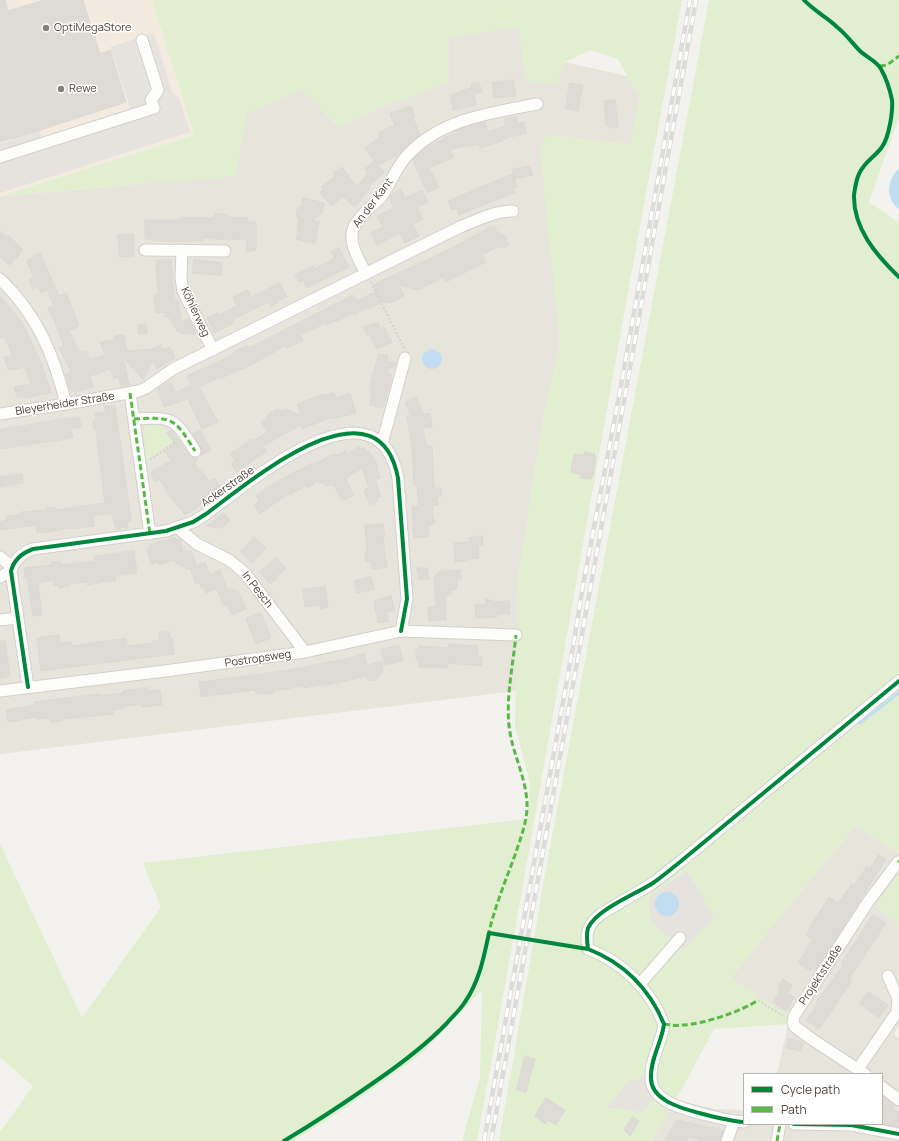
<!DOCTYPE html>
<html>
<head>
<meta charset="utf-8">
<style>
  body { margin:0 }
  #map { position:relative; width:899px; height:1141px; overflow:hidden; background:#f4f2ee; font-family:Manrope,sans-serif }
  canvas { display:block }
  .legend { position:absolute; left:743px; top:1073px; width:140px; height:52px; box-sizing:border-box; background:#fff; border:1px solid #b7b4b0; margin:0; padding:5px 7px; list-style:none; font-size:12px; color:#4b4439 }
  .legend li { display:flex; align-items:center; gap:8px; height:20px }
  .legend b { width:20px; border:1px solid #b7b4b0 }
</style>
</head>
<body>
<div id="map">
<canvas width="899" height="1141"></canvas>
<ul class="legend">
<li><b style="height:5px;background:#00873e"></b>Cycle path</li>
<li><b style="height:5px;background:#58b947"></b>Path</li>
</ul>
</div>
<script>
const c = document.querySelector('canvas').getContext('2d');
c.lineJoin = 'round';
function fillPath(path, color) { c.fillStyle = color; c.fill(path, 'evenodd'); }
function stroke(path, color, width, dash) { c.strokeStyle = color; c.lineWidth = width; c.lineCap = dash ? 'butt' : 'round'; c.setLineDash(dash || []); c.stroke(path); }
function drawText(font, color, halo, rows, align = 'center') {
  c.font = font + ' Manrope,sans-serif'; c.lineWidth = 3; c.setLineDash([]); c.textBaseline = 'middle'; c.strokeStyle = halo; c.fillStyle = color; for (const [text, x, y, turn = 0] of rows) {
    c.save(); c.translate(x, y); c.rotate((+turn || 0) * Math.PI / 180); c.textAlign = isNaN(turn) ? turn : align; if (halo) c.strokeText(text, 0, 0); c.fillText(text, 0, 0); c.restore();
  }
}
fillPath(new Path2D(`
  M519,26L526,81L565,62L627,76L640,96L631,145L548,135L554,278L560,344L543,419L518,581L516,691L0,754V196L132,185L247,113L302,89L339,127L382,107L449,82V38Z
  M856,825L899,854V874L876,906L899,925V1026L894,1034L899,1038V1141H652L676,1100L716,1109L744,1110V1124H882V1074H777L788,1024L790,1017L731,978L776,921Z`), '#e7e4dc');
fillPath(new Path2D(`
  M0,0H152L194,135L0,196Z`), '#f3ebdf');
fillPath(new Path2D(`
  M687,870L715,917L682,951L650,920V896Z`), '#e6e2de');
fillPath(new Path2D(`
  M152,0H682C610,380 546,761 477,1141H462L480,1077L482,990L420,1055L350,1105L293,1141H0V1132L33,1086L0,1057V844L82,1018L161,907L143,863L527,819L530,784L515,725L518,581L543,419L560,344L540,149L547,135L631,145L640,96L627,76L618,59L591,50L565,62L557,84L526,81L519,27L449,38V82L382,107L339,127L302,89L247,113L236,176L0,196L194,135Z
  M709,0H899V117L869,202L899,223V854L856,825L776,921L731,978L791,1017L788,1024L714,1029L676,1100C667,1096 662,1090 657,1082L640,1079L629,1080L606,1108H621L643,1113L654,1097L671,1109L652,1141H499L548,858ZM687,871L715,917L682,951L650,920V896Z
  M159,422L173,442L147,460L145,456L144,426L147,423Z
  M899,874V925L876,906Z`), '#e1eecf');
fillPath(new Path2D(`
  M154,33L173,94L179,97L190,132L0,193V144L39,131L43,140L131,110L110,47Z
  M647,1074L654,1097L643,1113L621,1108H606L629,1080L640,1079Z`), '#e6e3df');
fillPath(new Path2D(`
  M899,169V209C885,199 887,179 899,169Z
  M422 359a10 10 0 1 1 20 0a10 10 0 1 1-20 0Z
  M655 904a12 12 0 1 1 24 0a12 12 0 1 1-24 0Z`), '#c0ddf1');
stroke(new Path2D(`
  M860,723L899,693`), '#c0ddf1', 3);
const building = new Path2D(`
  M0,0H5L8,11L44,0H83L100,54L110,50L126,102L13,139V138L0,142Z
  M513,80L516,96L494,98L492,83Z
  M479,83L482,92L474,94L476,105L453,110L450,95L460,93V91L472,88L471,85Z
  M570,83L583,85L578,111L566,109Z
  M615,100L618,127L609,128V125H606L604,101Z
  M411,106L415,117L413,118L420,135L413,140L398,155L378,165L365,148L380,137L378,133L395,125L390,114Z
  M516,117L518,123L524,122L526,133L502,139V141L480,148L479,144L450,149L454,157L429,168L439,187L427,193L413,160L423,150L429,146L446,138L445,137L455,133V131L468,126L485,122L488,132L506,126L504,119Z
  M374,161L384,172L368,186L370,188L355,207L343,196L331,206L320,192L323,189L321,187L335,176L333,173L342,167L357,187L368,173L365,169Z
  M530,166L533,175L514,179L517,187L513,188L515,192L459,215L457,208L452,210L448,201L512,174L514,179L512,170Z
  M401,189L405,198L422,190L428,202L417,207L423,219L413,224L419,236L405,243L400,233L377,245L371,233L383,227L377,216L394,208L389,198L391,195Z
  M303,198L324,203L322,213L312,220L319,222L315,243L296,239L299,229H297L299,218L296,217L298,207H301Z
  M215,213L227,215V217L248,218V222H256V250L246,252L247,239L225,240L203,238V241H153V239H145V220H180V217L213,218Z
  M491,227L495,228L497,232L507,237L506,240L509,245L503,248L499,246L482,255L486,262L446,282L444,277L418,290L399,285L404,296L391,303L382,302L368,309L367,308L354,315L353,313L335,322L334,321L327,325L326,323L300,335L303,340L287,348L285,346L245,368L221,378L220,377L199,387L218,422L202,429L188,399L164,407L158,388L161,386L171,382L175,393L191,385L187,376L191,374L233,355L232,353L248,345L249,348L353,295L357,301L377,291L374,285L383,280L444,252Z
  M0,231L7,237L8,235L23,250L10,265L0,257Z
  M118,234H134V256L120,257Z
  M339,248L349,267L307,288L303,280L299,282L295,275L313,266L315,269L335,258L331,252Z
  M40,253L59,296L66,293L79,326L69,331L80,353L86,351L89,359L105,355L100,342L114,340V336L124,335L127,351L153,349L162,344L160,348H162L163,350L170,347L175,358L157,369L153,361L143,380L123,357L129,385L121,386L118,377L114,379L111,369L90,376L93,387L74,392L70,390L66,374L71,372L59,348L64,346L53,317H52L48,308L54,306L47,290L41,293L38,286L33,289L29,280L34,278L27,261Z
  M194,259L222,263L221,275L193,273Z
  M171,260L174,299H178L181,322L189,318L196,334H182L180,331L178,332L169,317H165V312L156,313L154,296L158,295L156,261Z
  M280,283L287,297L277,301L278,303L271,307L268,302L232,320L234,323L214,333L207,318L217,313L219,315L237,306L233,297L248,290L251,297Z
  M0,296L22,322L42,365L51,393L24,398L23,395L17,397L14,387L31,384L25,367L8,370L4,357H13L5,337L0,338Z
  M378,323L380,329L384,327L392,342L377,349L369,334L367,335L363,327Z
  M146,324L147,334H138V325Z
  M379,354L388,356L387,361L396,363V366L387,370L392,376L383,408L370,405L372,396L370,395L372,387H370Z
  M334,393L336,398L350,393L356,413L333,419L332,417L302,429L301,425L263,446L267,451L237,472L231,464L235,461L230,454L252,439L253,441L267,432L261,422L266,419L268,414L277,409L282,411L285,409L301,415L297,404L324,394V395Z
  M416,397L424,414L430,413L432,427L423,428L426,446H432L434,488H441L442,496L437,497L438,505L432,506L433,517L435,522L431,525L428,526L429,536L414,538L412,507L419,506L417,485H414L412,448L407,416L411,415L405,403Z
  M115,406L131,519V521L127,522L128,527L116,529L112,513L92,516L94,526L71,529L70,528L45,533L37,532L36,525L0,530V522L6,520V517L21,514V512L46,510V508L55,507L56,510L105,503L96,430H94L93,421H96L95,413L106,412L105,407Z
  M79,417L81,427L71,429L73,438L0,449V430Z
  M200,430L211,450L200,456L202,451L201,448L192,434Z
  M172,431L189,455L192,457H197L196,458L197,461L194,463L210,482L214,478L221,487L195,509L185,515L170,496L159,479L155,482L151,472L172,460L165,452L175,444L167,433Z
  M359,447L361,449L364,447L367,452L369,451L378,465H376L380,478L375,479L381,497L376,498L378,501L370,505L364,490L369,488L362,468L346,478L353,495L345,500H341L334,485L332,486L331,484L326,487L323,482L320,484L318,481L308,488L307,485L290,495L289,493L260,514L255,506L259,500L256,496L276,482L298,470L299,471L312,463L313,465L333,454L338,455L346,450L347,454Z
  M585,452L595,454L594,457H596L593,476H591V479L580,478L581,475L571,472L574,454L584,455Z
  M22,474L23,483L0,487V477Z
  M224,513L230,521L221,528L207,526Z
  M383,524L385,537H383L385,559H386L387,567L372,569L371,561L366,562L365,552H367L365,526Z
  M482,536L483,546H478L479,558L455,562L454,543L470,542L469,538Z
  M254,537L266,548L252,563L241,552Z
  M175,538L176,540L180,539L183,552L191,550L196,565L205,562L210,575L220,570L228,591L232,588L236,592L238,590L246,609L232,615L227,605L224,606L217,589L206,593L204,587L201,588L200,583L196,584L190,568L186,569L185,565L181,567L179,563L176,564L175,560L159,565L158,562L151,564L147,549H151L149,545Z
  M134,551L137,573L115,576L116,580L87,585L86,582L70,584V586L59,588L58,585L54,586L53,580L38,583L42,615L33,616L27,578H25L24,568L51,565V562L60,561L61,565L94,561V557L98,556Z
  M277,558L286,569L276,576L278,578L270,584L260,572Z
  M417,568H427L429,579H419Z
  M460,570L461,579H457V589L451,590V594L445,596L446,620L429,621L428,607H436L434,577L439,572Z
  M371,577L374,589L357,593L354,581Z
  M325,587L328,607L320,609L319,605L305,607L303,590Z
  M391,596L395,610L387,612L389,621L378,623L374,601Z
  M486,599L496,602L509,601L510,614H497V617L476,618L475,605L486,604Z
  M261,613L271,638L256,644L246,619Z
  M169,632L170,639L172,638L174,654L41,671L37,638L59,635L60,644L71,642L72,646L126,638L127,646L153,643V641L160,640L159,633Z
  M5,641L10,676L0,678V642Z
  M449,644L478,646V656L482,657V666L448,663V668L419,667V660H416V649H419V646L449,648Z
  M399,646L403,661L385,665L381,650Z
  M364,654L367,665L382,662L383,671L381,674L379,675L376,680L368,681L367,676L324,686V684L303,688V686L273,691L274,693L256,694L255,690L201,697L199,682L284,671L350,658Z
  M148,688V691L160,690L162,705L142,707V704L125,706V708L113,710V714L62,719V721L56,722H51L50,718L37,719V717L8,722L6,710L34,705V702L101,694V696L123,693V691Z
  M879,855L886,859L816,970L812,968L810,971L798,963L813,939L806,935L809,931L808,930L829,897L838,903L852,884L854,886L867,866L870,868Z
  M873,915L886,923L849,979L852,981L819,1029L806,1020L818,1004L816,1002L844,964L842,963Z
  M783,979L792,985L787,993L795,998L786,1011L773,1002L781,990L778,988Z
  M868,992L888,1005L879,1018L860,1004Z
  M789,1039L803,1042L801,1051L787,1048Z
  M525,1056L535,1059L526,1092L517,1090Z
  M882,1096L895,1106L893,1110L899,1112V1127L882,1124Z
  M546,1098L565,1110L556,1125L548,1120L545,1124L535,1116Z
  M633,1117L639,1121L630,1136L624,1130Z
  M677,1120L723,1130L720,1141H703L688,1137L687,1141H665Z`);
fillPath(building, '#dedbd6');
stroke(building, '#dcd9d4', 1);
const minor = new Path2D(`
  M0,157L154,108L151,100L158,90L142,40
  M145,250L225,251
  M182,250L181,278L183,291L213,350
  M366,274C359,259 345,240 356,223C362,213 373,206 381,197C390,185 395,170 405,158C438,119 490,113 537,104
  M0,279C37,314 54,355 66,404
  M130,393L150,534
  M0,414L66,404L139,391L146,388L173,369L460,227C478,220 494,211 513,211
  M134,419C173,417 174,417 195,451
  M382,444L405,358
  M178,528L197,544L229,560L245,573L305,652
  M0,557L12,567
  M0,577L11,571
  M0,620L18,618
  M28,687L11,571C14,559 22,553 33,549L166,531L193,522L206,514C248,483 378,372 398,478L407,599L401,631
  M0,691L165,671L305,652L401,631L516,635
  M640,984L680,938
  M858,1069L897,1012L898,999L888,976
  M865,1074L813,1040L794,1026L793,1022L794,1016L868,902L898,862
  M882,1087L899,1100
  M744,1122C728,1121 677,1109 665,1100C657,1095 651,1087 651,1078C650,1059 662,1042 664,1024C649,988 624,963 588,949C585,933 588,924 601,914L653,883L680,862L899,681
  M794,1124L851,1125L899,1134
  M727,1141L734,1121
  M777,1141L780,1124`);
stroke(minor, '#d2d0cb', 13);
stroke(new Path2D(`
  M371,282L404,348
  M150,460L176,442
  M758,1000L783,1016`), '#d3d2cc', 2, [2, 2]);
stroke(minor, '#fdfdfc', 11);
const rail = new Path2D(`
  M484,1141L574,641L583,585L620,391L690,0
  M491,1141L696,0`);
stroke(rail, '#dbdbda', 4.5);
stroke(rail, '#fff', 3, [9]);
stroke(new Path2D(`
  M880,66L887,65L899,56
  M130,393L150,534
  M134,419C173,417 174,417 195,451
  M898,862L899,861
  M488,936C494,909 505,882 515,855C520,840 526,825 527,809C528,780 512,754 509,726C506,696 513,665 516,635
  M664,1024C670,1025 676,1026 682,1025C701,1025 743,1011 758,1000
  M777,1141L780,1124`), '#58b947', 3, [6, 3]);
stroke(new Path2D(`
  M804,0C814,11 827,17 837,27C846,34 852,43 860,51C866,57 877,61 881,69C886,78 890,90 892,100C893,112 889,137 882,147C875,157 864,162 859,174C856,180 855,188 854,195C853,228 876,255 899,277
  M28,687L11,571C14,559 22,553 33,549L166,531L193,522L206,514C248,483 378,372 398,478L407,599L401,631
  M588,949C587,942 586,935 588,928C597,909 636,894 653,883C663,876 671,869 680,862L899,681
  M794,1124L851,1125L899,1134
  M284,1141C316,1122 346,1102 376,1081C402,1063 425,1046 447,1023C453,1016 460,1010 465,1002C479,982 484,957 489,933L588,949C624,963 649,988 664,1024C662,1042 650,1059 651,1078C651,1087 657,1095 665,1100C677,1109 728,1121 744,1122`), '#00873e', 4);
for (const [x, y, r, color] of [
  [46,28,4,"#868178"],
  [61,89,4,"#868178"]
]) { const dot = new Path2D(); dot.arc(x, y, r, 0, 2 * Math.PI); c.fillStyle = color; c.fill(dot); stroke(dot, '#fff', 1.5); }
drawText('11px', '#4b4439', '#fff', [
  ["OptiMegaStore",54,28],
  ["Rewe",69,89]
], 'left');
drawText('11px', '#4b4439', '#fff', [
  ["An der Kant",373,203,-53],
  ["Köhlerweg",195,312,65],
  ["Bleyerheider Straße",65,404,-9],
  ["Ackerstraße",228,487,-35],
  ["In Pesch",257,590,52],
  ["Postropsweg",258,659,-8],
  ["Projektstraße",821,975,-57]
]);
</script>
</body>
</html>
